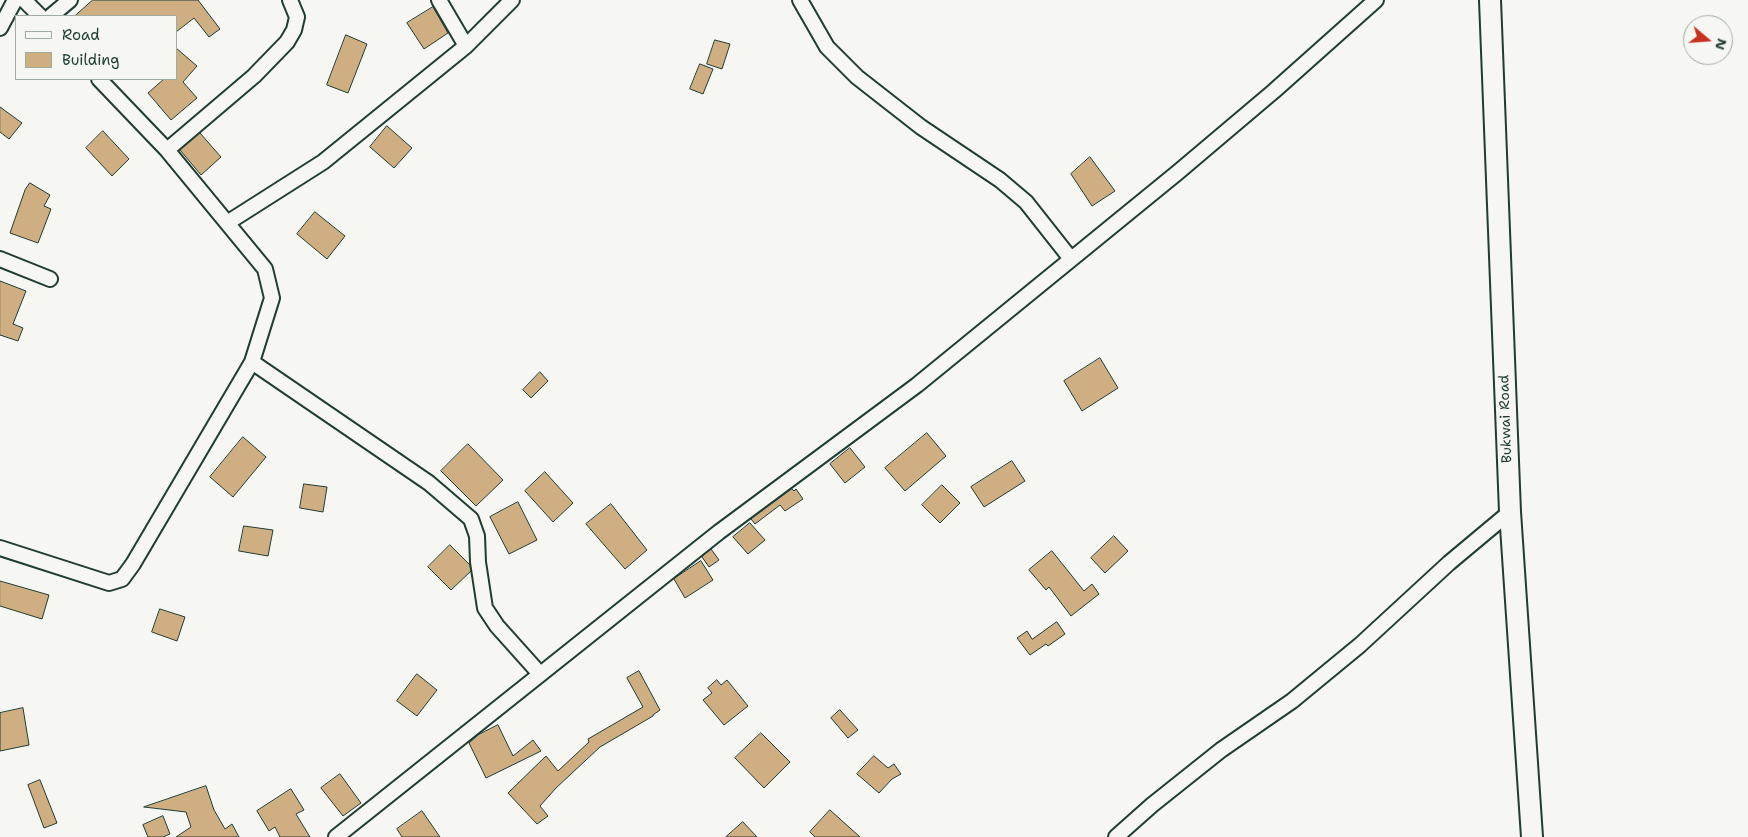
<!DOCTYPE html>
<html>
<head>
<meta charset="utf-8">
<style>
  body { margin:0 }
  #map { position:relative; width:1748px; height:837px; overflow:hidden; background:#f6f6f2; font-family:"Shantell Sans",sans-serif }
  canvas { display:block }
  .legend { position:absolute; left:15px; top:15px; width:162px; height:65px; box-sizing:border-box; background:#f6f6f2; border:1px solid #a0aca6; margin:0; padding:6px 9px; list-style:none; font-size:15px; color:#1f3d34 }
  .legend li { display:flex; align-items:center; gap:10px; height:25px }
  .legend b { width:25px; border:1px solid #a0aca6 }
  .north { position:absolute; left:1683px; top:15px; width:50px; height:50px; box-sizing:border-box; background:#f6f6f2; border:1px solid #a0aca6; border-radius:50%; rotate:108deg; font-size:14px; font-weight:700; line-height:20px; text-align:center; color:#1f3d34 }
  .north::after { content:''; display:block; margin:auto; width:18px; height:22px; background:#c8321e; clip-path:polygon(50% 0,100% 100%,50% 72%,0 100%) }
</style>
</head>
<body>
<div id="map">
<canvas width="1748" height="837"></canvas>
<ul class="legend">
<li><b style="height:6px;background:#f6f6f2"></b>Road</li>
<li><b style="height:14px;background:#cfaf82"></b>Building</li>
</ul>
<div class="north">N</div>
</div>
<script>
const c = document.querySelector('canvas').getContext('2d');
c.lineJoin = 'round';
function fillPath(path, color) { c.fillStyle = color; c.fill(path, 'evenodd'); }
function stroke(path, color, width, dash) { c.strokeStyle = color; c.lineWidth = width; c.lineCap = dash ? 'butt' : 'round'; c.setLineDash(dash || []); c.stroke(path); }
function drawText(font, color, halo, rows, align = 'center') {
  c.font = font + ' "Shantell Sans",sans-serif'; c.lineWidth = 4; c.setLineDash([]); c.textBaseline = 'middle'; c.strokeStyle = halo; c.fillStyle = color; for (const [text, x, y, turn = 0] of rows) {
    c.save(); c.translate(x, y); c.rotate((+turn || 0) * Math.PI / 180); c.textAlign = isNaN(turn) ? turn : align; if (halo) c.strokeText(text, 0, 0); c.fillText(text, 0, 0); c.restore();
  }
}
const building = new Path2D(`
  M93,0H198L220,29L209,37L194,18L176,32V16H75Z
  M433,7L448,33L424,49L407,23Z
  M346,35L367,44L348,93L327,85Z
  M715,40L730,44L722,69L707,64Z
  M176,48L197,66L183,82L197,98L171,120L148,93L164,79H176Z
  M700,64L713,69L703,94L690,89Z
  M0,107L22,123L9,139L0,132Z
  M387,126L412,148L394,168L370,147Z
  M103,131L129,159L112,176L86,148Z
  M200,133L221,157L201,175L180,150Z
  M1090,157L1115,191L1092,206L1071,174Z
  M30,183L50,195L44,206L51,209L38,243L10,233L25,190Z
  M315,212L345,236L327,259L297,234Z
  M0,281L26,291L13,324L23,328L18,341L0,335Z
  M1100,358L1118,388L1082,411L1064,381Z
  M540,372L548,381L531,398L523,390Z
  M927,433L946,456L905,491L885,468Z
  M243,437L266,457L233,497L210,477Z
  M468,444L503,480L476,506L441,471Z
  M850,448L865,467L845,483L830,464Z
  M1012,461L1025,481L984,507L971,487Z
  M545,472L573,503L553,522L525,491Z
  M304,484L327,487L323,512L300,508Z
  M942,485L960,503L940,523L922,505Z
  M792,489L794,491L796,489L803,499L785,511L780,505L755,524L751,519Z
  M518,502L537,540L509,554L490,517Z
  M611,504L647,550L625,569L586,524Z
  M750,523L765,540L748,554L733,537Z
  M244,526L273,530L268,556L239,551Z
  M1114,536L1128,551L1105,573L1091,558Z
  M450,545L470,565L471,571L451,590L428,567Z
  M711,549L719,560L709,567L702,557Z
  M1052,551L1084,591L1092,584L1099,594L1071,616L1049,587L1046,590L1029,570Z
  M701,561L713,580L685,598L674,579Z
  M0,581L49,595L42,619L0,606Z
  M160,609L185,617L177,641L152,632Z
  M1057,622L1065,634L1048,646L1046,644L1030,655L1017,638L1027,631L1032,639Z
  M639,671L660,710L653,715V716L600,747L556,788L540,806L548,816L537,824L508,793L546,756L558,771L589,742L588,739L643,707L627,678Z
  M417,674L437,690L417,716L397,701Z
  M717,680L721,685L727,680L748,706L724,725L703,700L712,693L708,688Z
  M23,708L29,745L0,751V713Z
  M840,710L858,730L848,738L831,718Z
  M498,725L513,756L533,740L541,751L486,778L469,743L478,735Z
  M761,733L790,762L764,788L735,758Z
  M874,756L888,768L894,764L901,774L892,779L879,793L857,774Z
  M340,774L361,803L343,816L321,788Z
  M40,780L57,823L44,828L28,785Z
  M206,786L214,810L225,829L232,824L239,837H176L191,827L186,812L144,807Z
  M291,789L304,810L296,814L310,837H280L275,827L269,831L257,811Z
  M830,810L860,837H815L810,832Z
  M422,811L440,837H402L397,829Z
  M163,816L170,834L163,837H148L143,825Z
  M743,822L757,837H726Z`);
fillPath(building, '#cfaf82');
stroke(building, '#1f3d34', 1);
const street = new Path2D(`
  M24,0L40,16
  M439,0L466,46
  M800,0L827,47L857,77L921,127L1000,180L1026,202L1071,259
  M51,16L70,0
  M0,28L15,0
  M99,79L167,150L265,269L272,298L252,362L429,483L471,519L477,536L478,562L485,608L497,626L540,674
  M167,150L254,76L287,42L294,30L297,17L290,0
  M227,223L323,162L466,46L512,0
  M0,259L50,279
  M0,548L109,583L122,579L133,564L252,362
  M336,837L719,532L917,385L1177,173L1274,91L1376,0
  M1116,837L1152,805L1221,750L1292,701L1360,645L1449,563L1510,512`);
const secondary = new Path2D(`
  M1490,0L1510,512L1532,837`);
stroke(street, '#1f3d34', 18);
stroke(secondary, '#1f3d34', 24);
stroke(street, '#f6f6f2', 14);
stroke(secondary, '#f6f6f2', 20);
drawText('14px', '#1f3d34', '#f6f6f2', [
  ["Bukwai Road",1506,419,-92]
]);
</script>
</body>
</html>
